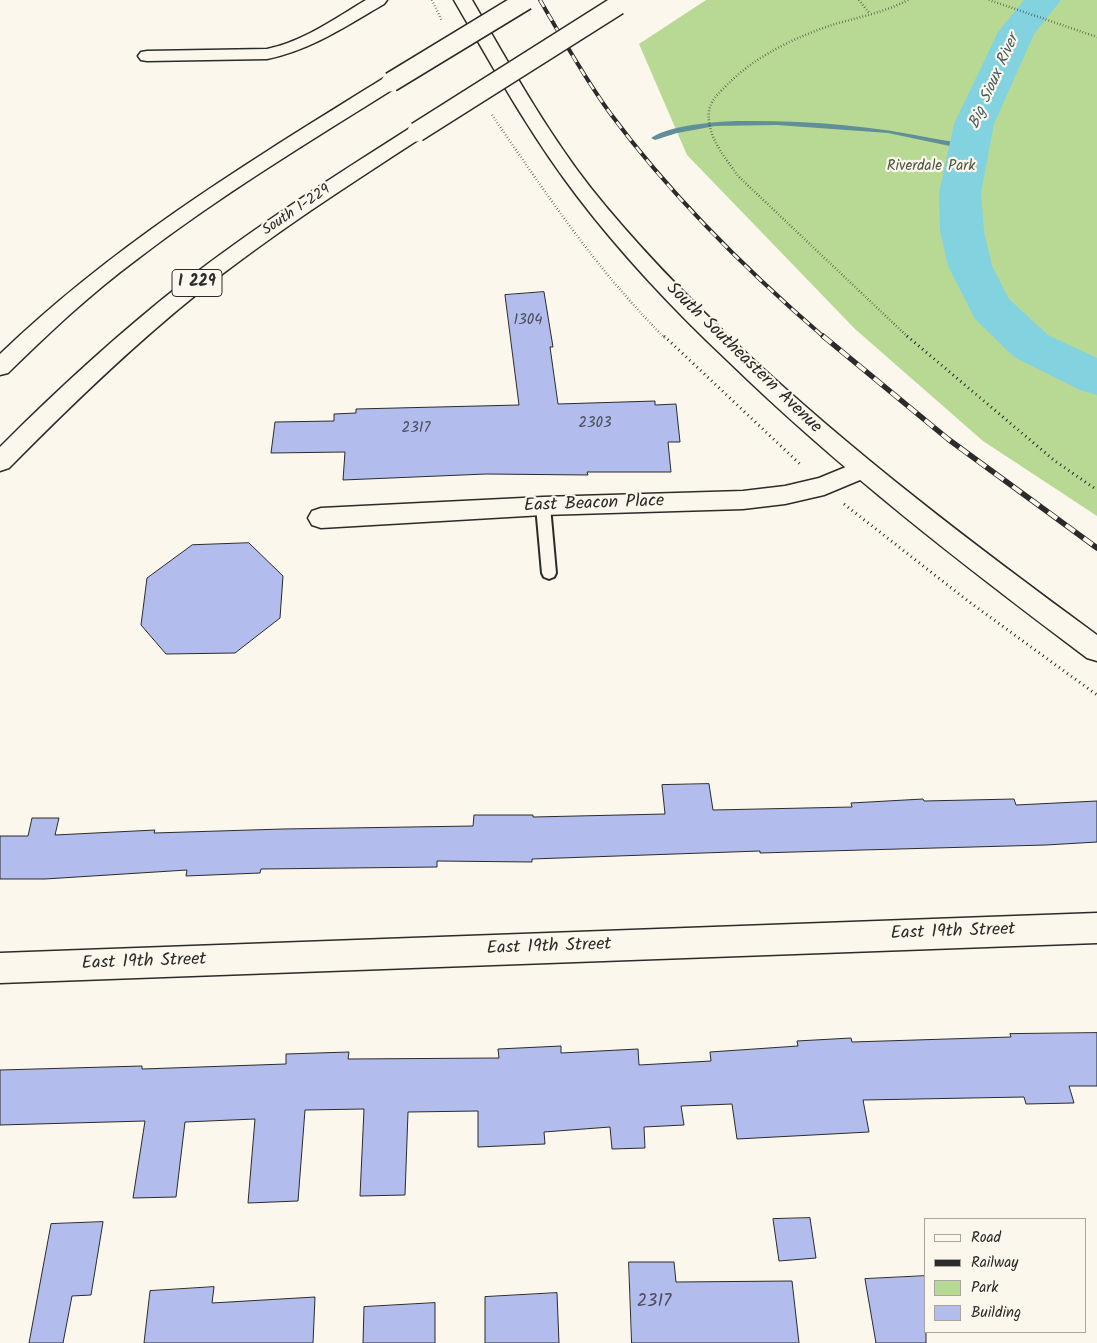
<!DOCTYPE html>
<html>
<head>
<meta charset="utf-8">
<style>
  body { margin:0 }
  #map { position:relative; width:1097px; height:1343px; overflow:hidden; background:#fbf7ec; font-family:Kalam,sans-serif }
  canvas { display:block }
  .legend { position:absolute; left:924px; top:1218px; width:162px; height:115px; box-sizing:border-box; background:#fbf7ec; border:1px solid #a8a59f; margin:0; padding:6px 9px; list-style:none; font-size:15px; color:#2b2b2b }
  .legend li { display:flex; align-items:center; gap:10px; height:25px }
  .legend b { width:25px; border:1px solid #a8a59f }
</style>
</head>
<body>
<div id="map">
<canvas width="1097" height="1343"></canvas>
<ul class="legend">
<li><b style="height:6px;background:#fbf7ec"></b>Road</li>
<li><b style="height:6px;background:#2b2b2b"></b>Railway</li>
<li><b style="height:14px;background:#b8d993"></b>Park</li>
<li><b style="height:14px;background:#b2bced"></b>Building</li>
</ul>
</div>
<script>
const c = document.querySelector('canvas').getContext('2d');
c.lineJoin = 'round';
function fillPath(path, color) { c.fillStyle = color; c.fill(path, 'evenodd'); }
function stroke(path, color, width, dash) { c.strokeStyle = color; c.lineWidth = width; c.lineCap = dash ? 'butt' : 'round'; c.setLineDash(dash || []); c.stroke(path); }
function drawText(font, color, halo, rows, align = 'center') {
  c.font = font + ' Kalam,sans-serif'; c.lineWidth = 4.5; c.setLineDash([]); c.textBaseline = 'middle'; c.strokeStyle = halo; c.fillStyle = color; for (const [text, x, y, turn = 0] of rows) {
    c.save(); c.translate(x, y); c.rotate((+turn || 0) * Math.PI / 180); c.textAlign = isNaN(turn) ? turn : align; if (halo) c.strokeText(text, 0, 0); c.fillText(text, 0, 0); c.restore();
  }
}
fillPath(new Path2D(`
  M706,0H1097V516L983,441L855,329L687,155L639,44Z`), '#b8d993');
fillPath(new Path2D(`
  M736,121C802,120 870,125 936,139C947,141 963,142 973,148L969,150L888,133L777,125L715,126L677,133L655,140L651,138C670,125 713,122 736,121Z`), '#608f97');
fillPath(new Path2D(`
  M1024,0H1061L1034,34L994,124L981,193L984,231L992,266L1009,299L1048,335L1097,358V395L1080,390L1014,357L975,319L948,266L940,231L939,193L954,124L998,32Z`), '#83d2df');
const building = new Path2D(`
  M544,292L553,347H550L558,404L655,401V405L676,404L680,442H668L671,472H587L588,475L486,474L343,480L345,452L271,453L275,422L334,421V414L356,413V409L519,405L505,295Z
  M249,543L283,576L280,618L235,653L166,654L141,625L147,578L192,545Z
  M709,784L713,810L852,807L851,803L923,799L924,801L1014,799L1016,805L1097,801V842L1046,845L862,850L760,853V851L532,859V862L437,861V867L261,869L260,873L186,876L187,870L45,879H0V836H28L32,818H59L55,835L155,830L154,833L283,829L473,826L474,815H533V817L665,814L662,785Z
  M1097,1033V1086H1069L1074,1103L1026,1104L1024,1097L863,1100L869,1132L737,1139L732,1104L681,1106L684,1125L644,1127L645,1148L612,1149L610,1127L544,1132L545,1144L478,1147V1111L408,1112L405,1195L360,1196L364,1109L305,1110L298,1201L248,1203L255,1119L185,1122L176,1197L133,1198L145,1121L0,1125V1070L142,1066V1069L286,1064V1054L349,1052L348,1059L499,1058L498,1049L561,1046V1053L638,1049L639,1065L711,1061L710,1052L798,1046L797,1041L851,1038L852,1042L1011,1037L1010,1034Z
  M810,1218L816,1258L779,1261L773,1219Z
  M103,1222L91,1295L72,1296L63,1343H29L51,1224Z
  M629,1262H674L676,1282L792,1281L799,1343H632Z
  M926,1276V1343H876L865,1279Z
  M214,1287L212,1303L315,1297L313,1343H144L150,1291Z
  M557,1293L559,1343H485V1297Z
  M435,1303V1343H363L364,1307Z`);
fillPath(building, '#b2bced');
stroke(building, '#2b2b2b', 1);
const lane = new Path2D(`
  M543,501L548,502L550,506L556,573L554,577L549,579L544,577L542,573L536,506L538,502Z`);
const street = new Path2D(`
  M366,0H387L384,4C346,26 311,50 267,59L147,61L141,60L138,56L141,52L147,51L267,49C304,41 334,19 366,0Z
  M863,460L872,463L875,469L872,475L824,495L785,504L743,509L543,515L321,528L312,525L308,518L312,511L321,508L543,497L743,491L785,486L819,478Z
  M1097,913V943L0,983V953Z`);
const secondary = new Path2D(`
  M454,0H472C509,64 545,129 590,187C636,245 688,298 742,349C853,453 974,545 1097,635V661L1087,658C962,564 839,469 727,360C673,309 622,255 577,196C530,135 493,67 454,0Z`);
const highway = new Path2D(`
  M391,76L398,78L400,82L398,86C309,142 219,196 136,260C90,294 49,333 8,373L0,375V354C118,241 247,163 384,78Z
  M417,126L424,128L427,132L424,136C347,186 269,236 197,294C130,348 69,407 9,468L0,471V447C58,389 119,333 184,282C256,226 333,177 410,128Z`);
stroke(lane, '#2b2b2b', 4);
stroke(street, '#2b2b2b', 3);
stroke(secondary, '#2b2b2b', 3);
stroke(highway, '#2b2b2b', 3);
stroke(new Path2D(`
  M432,0L442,21
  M859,0L870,14
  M908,0C885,12 860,17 835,24C798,36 757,55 729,83C721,91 711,99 709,111C706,136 725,157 738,176L909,338
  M989,0L1097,37
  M492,115C545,192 598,272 665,338`), '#2b2b2b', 2.5, [0.5, 2.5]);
stroke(new Path2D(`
  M664,336L801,465
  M907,336L1055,461L1097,490
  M844,504L968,601L1097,695`), '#2b2b2b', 3, [1, 4]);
fillPath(lane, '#fbf7ec');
fillPath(street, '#fbf7ec');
fillPath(secondary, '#fbf7ec');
fillPath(highway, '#fbf7ec');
const railFar1 = new Path2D(`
  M540,0C562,38 584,77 610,113C672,197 746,270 825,338`);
const rail = new Path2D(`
  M823,336L948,439L1097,548`);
stroke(railFar1, '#2b2b2b', 4);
stroke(rail, '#2b2b2b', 5.5);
stroke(railFar1, '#fbf7ec', 2.5, [8]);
stroke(rail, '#fbf7ec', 4, [11]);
const highwayBridge = new Path2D(`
  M391,82L526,0
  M417,132L618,5`);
stroke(highwayBridge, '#2b2b2b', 22, []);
stroke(highwayBridge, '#fbf7ec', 19);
drawText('15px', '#4e5645', '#fbf7ec', [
  ["Riverdale Park",931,167]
]);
drawText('15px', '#2b2b2b', '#fbf7ec', [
  ["South I-229",297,211,-34]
]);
drawText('15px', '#4d4f5c', null, [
  ["1304",528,321],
  ["2303",595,424],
  ["2317",416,429]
]);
drawText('italic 16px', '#455d61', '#fbf7ec', [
  ["Big Sioux River",995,82,-66]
]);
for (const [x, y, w] of [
  [197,283,50]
]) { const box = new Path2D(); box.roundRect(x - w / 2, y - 13.5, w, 27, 4); c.fillStyle = '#fbf7ec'; c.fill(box); stroke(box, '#2b2b2b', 1); }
drawText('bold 16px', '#2b2b2b', null, [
  ["I 229",197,283]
]);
drawText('18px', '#2b2b2b', '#fbf7ec', [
  ["South Southeastern Avenue",743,359,44],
  ["East Beacon Place",594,505,-2],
  ["East 19th Street",953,933,-2],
  ["East 19th Street",549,948,-2],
  ["East 19th Street",144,963,-2]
]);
drawText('18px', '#4d4f5c', null, [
  ["2317",654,1303]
]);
</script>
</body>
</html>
